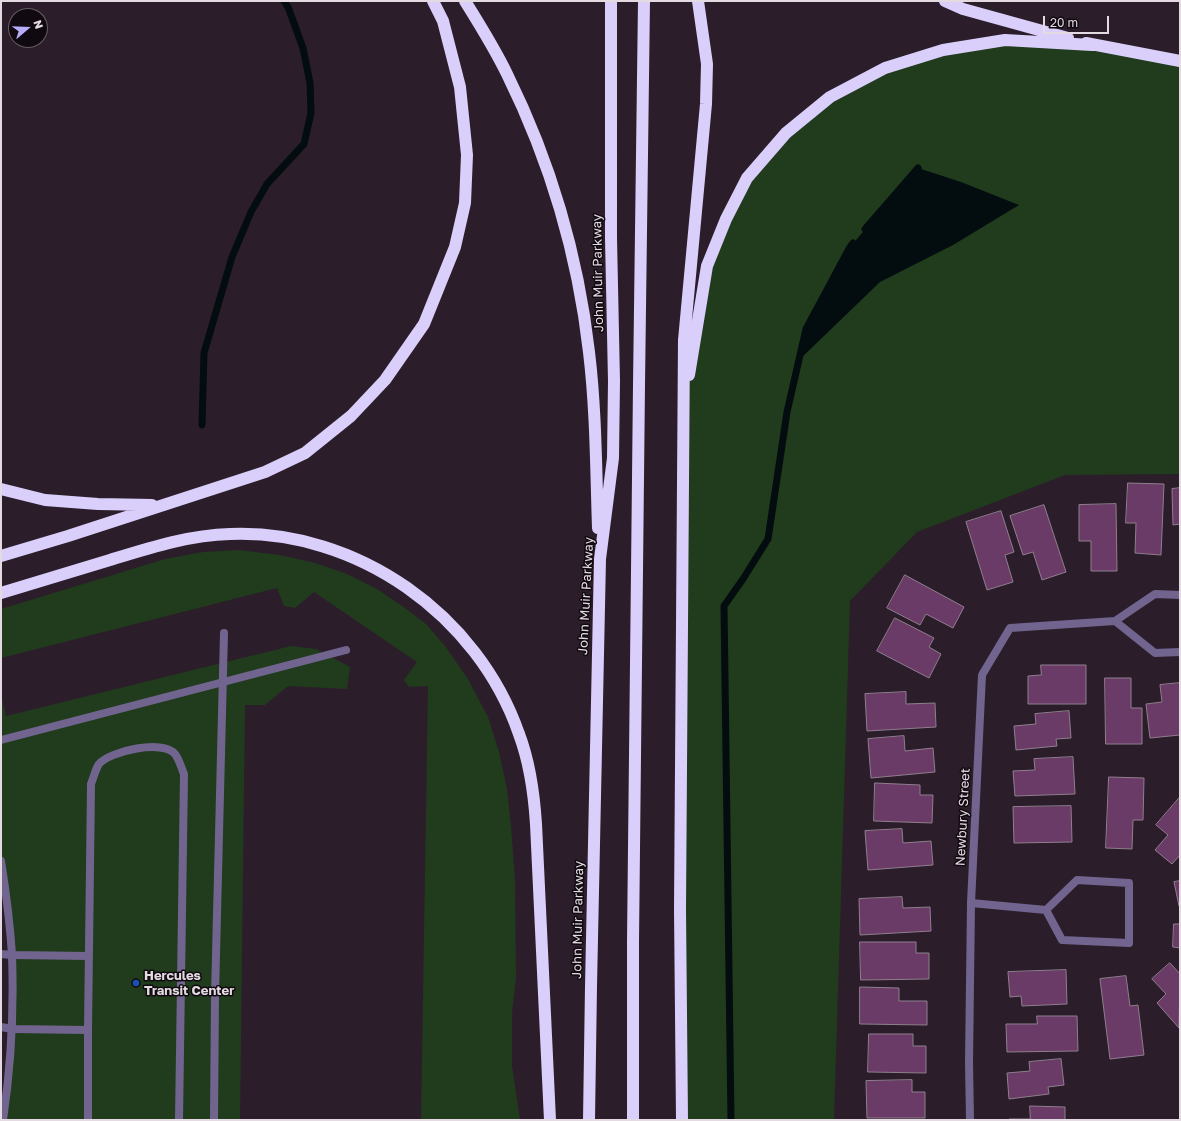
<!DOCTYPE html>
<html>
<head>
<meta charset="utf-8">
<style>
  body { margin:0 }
  #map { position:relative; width:1181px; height:1121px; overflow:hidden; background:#2b1e2a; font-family:"Golos Text",sans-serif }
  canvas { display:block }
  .frame { position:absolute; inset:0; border:2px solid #e4dae2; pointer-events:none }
  .north { position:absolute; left:8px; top:8px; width:40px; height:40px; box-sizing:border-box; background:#100a10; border:1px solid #655d64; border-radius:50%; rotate:71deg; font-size:11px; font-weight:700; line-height:16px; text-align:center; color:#e4dae2 }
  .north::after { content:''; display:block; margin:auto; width:14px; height:18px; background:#b6acf8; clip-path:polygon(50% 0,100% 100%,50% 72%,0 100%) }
  .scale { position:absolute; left:1043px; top:16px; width:66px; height:18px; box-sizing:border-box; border:2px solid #e4dae2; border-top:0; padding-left:5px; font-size:12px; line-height:14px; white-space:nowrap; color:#e4dae2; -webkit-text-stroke:3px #100a10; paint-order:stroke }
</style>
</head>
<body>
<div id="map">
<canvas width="1181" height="1121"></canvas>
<div class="frame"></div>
<div class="north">N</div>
<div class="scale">20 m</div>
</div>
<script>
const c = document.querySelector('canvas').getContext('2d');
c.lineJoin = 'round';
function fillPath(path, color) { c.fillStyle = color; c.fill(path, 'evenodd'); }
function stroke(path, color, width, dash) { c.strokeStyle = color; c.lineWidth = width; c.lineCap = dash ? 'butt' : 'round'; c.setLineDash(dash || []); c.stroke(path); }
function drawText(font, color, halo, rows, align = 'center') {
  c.font = font + ' "Golos Text",sans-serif'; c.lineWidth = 3; c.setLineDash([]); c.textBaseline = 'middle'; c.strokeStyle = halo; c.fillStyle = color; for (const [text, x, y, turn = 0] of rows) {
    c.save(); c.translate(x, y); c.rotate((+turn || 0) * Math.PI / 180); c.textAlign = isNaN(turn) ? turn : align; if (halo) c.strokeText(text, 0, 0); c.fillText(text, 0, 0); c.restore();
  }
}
fillPath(new Path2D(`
  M1005,40L1092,45L1180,61V474L1065,475L917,532L850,601L834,1120H682L683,414L707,266L747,178L830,97L885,68Z
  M239,550L280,555L315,563L347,574L377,589L405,608L426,624L445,646L468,679L488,717L499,752L507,789L511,826L515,880L516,978L512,1013V1065L520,1120H421L428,686L409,687L404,680L417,662L314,592L295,608L284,606L277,588L1,658V609L165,559L203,552Z
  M291,646L316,649L350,667L347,689L288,686L265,705H245L240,1120H3L12,955L1,861V695L6,716Z`), '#213b1d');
fillPath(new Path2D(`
  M918,168L961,182L1019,205L953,245L880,282L799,360L806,329L850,247Z`), '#030d10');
stroke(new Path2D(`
  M865,229L918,168
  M202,425L204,353L232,257L251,212L267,184L304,144L311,113L310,83L303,48L288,7L284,1
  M731,1120L724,606L743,579L768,539L787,412L806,329L850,247L853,243`), '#030d10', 7);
const building = new Path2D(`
  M1128,483L1164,484L1161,555L1135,553L1136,523H1126Z
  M1180,488V524L1173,525L1172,489Z
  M1116,504L1117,571H1091V541H1079V505Z
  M1044,505L1066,572L1042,580L1033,552L1023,555L1010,516Z
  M1001,511L1014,552L1005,555L1013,582L987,590L966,522Z
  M905,575L964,607L953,628L926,614L920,625L887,608Z
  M895,618L934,638L929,647L941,654L929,678L877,651Z
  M1041,665H1086V704H1028V676L1041,675Z
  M1105,678H1131V708H1142V744H1106Z
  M1180,683V735L1150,738L1146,704L1162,702L1160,685Z
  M906,692V704L935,703L936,727L867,731L865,694Z
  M1069,711L1071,738L1056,739L1057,746L1016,750L1014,726L1036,724L1035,714Z
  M904,736L905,751L933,748L935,772L871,778L868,739Z
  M1073,757L1075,794L1015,796L1013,771L1035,770L1034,759Z
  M1109,777L1144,778L1143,820H1133L1132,849L1106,848Z
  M875,783L920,785V795H933L932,823L874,821Z
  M1180,797V855L1172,864L1155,850L1168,835L1156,825Z
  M1071,806L1072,842L1014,843L1013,807Z
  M902,829L903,843L931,841L933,865L868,870L865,831Z
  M1180,881V906H1179L1174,882Z
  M902,897L903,908L930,907L931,931L860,935L859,899Z
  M1174,924H1180V948L1173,947Z
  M860,942H916V953H929V979L861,980Z
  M1170,963L1180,974L1179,1028L1157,1003L1166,994L1152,979Z
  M1066,970L1067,1004L1022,1006L1021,996L1010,997L1008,972Z
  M1126,976L1130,1006L1138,1005L1144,1055L1110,1059L1100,979Z
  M860,987L899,988V1001H927V1025L860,1024Z
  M1037,1016H1077L1078,1051L1007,1052L1006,1024H1037Z
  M869,1034H913V1046H926V1073L868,1072Z
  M1061,1059L1064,1085L1048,1087L1049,1094L1009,1099L1007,1073L1030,1071L1029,1062Z
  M912,1080V1092H925V1118H867L866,1081Z
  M1030,1106L1065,1107V1120H1009V1119H1030Z`);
fillPath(building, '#693b66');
stroke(building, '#907e8e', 1);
stroke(new Path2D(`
  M1,740L346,650
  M1,954L12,955L89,956
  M1,1027L12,1029L88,1030
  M88,1120V1030L91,784C93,779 96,768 99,764C110,751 163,739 175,754C179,759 181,767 184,774L179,1120
  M214,1120L215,995L224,633`), '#716590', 8);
stroke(new Path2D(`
  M1115,621L1155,653L1180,652
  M971,903L1046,910L1062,940L1129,943V883L1077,880L1046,910
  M970,1120L969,1062L971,903L982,675L1010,628L1115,621L1155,594L1180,595`), '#716590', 8);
stroke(new Path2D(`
  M1,861C6,892 10,924 12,955C14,1010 11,1066 3,1120`), '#716590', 8);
stroke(new Path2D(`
  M465,1C480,25 495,49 507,74C550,161 578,256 589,352C596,410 596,469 598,528
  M945,1L963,9L1068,38
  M1086,43L1180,61
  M689,375L707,266L726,219L747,178L786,133L830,97L885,68L943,50L1005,40L1092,45
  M1,489L45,500L98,504L152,505
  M1,556L68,536L265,472L305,453L351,416L385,380L424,324L455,247L465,203L467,155L460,87L443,21L433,1
  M1,593C37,582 73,571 110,560C149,548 189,535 230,534C357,529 478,615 519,734C530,763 534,793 536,824L550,1120
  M589,1120L591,986L600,559L613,458L614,381L611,238V1
  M633,1120V941L639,385L644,1
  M682,1120L680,909L684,340L706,104L707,64L698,1`), '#dacffb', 12);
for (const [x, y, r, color] of [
  [136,983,4,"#1a4fb4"]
]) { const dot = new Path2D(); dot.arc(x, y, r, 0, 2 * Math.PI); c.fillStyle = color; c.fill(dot); stroke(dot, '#100a10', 1.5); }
drawText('13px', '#e4dae2', '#100a10', [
  ["John Muir Parkway",598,273,-91],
  ["John Muir Parkway",586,596,-87],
  ["Newbury Street",963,817,-87],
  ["John Muir Parkway",578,920,-89]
]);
drawText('bold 13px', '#e4dae2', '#100a10', [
  ["Hercules",144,976],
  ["Transit Center",144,991]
], 'left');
</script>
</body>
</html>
